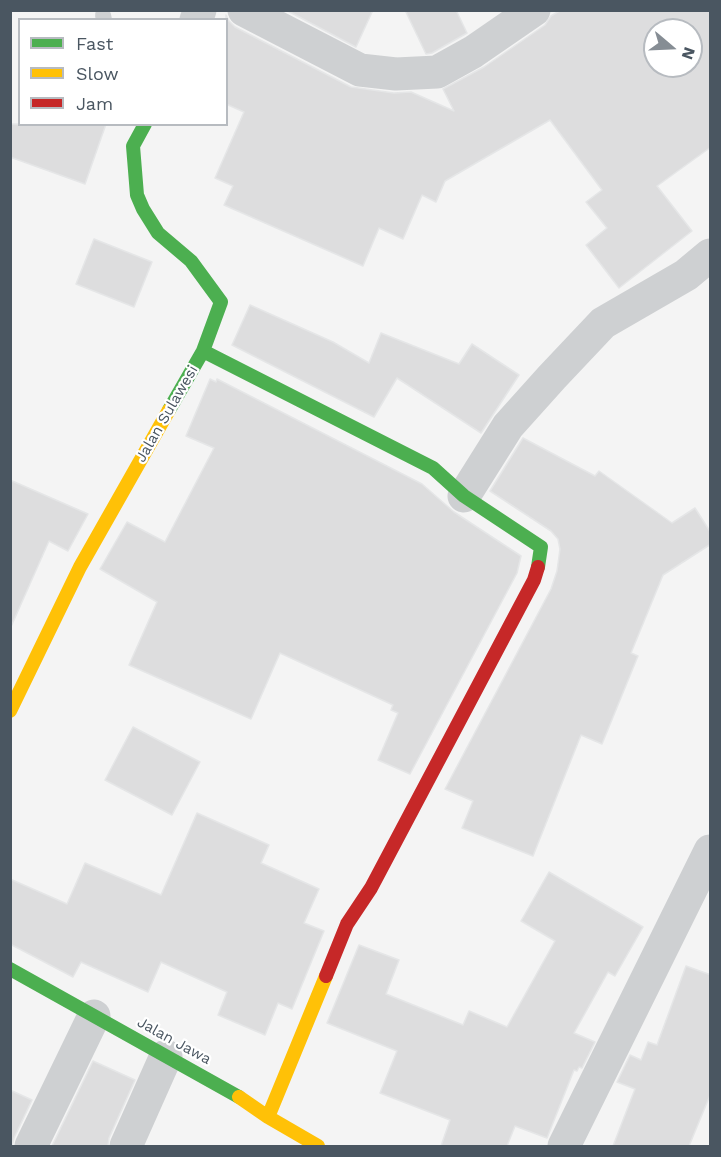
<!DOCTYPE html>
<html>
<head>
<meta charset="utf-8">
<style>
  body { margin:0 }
  #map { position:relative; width:721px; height:1157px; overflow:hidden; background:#f4f4f4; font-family:"Work Sans",sans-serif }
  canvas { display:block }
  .frame { position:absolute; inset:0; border:12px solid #4a5661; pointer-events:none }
  .legend { position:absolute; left:18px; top:18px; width:210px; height:108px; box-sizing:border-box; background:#fff; border:2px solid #b7bbc0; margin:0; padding:8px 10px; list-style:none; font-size:18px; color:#4a5661 }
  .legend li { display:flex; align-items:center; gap:12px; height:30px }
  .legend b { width:30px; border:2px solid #b7bbc0 }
  .north { position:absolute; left:643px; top:18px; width:60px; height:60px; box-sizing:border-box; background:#fff; border:2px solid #b7bbc0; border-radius:50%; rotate:109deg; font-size:16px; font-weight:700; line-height:24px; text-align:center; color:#4a5661 }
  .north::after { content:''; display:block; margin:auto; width:21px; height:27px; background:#868d94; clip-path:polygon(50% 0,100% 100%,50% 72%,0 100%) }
</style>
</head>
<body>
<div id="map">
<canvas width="721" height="1157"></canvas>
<div class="frame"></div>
<ul class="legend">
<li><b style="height:8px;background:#4caf50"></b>Fast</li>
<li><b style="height:8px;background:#ffc107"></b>Slow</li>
<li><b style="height:8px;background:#c62828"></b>Jam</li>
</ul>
<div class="north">N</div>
</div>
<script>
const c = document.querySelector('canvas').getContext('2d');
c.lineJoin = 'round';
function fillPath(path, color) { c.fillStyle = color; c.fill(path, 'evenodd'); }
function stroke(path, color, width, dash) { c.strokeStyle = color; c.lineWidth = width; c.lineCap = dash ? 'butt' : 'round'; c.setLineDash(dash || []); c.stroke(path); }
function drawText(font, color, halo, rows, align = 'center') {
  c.font = font + ' "Work Sans",sans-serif'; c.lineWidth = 4.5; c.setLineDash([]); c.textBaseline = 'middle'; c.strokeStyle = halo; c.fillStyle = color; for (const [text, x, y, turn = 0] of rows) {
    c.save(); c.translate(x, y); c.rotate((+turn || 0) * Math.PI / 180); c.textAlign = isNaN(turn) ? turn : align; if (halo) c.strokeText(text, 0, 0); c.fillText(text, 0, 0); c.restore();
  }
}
const building = new Path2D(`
  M286,10H373L356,47Z
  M405,10H456L467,33L432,53L426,54Z
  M561,10H711V147L657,186L692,231L619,288L586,245L607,228L586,202L602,190L550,120L445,181L436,202L422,195L403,239L379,228L363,266L224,205L233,186L215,178L244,112L226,104V15L229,21L235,27L351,87L394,93L411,92L454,111L443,89L484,67L545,25L551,16ZM655,30H691V66H655Z
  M10,124H106L85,184L10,157Z
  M94,239L152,262L134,307L76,284Z
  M250,305L333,342L369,363L381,333L459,364L472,344L519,375L481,433L397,378L374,417L232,345Z
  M210,379L216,382L217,379L422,484L454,512L521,556L517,573L410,774L378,760L398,713L391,710L393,705L280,653L251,719L129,665L157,602L100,569L127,522L165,542L214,448L186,436Z
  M523,438L595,476L599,471L672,523L695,508L711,533V544L663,575L631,653L638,656L602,744L581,735L533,856L462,828L473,801L445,789L551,589L557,571L560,549L558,539L551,531L490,491Z
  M10,480L88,514L68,551L49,541L10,629Z
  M133,727L200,762L172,815L105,780Z
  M197,813L269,845L261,863L319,889L304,923L324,931L292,1009L278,1003L265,1035L218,1015L227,992L161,962L148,992L81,962L73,977L10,944V879L67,904L85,863L161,895Z
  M549,872L643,927L615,976L608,972L574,1033L595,1042L582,1068L579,1067L577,1071L574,1070L547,1138L515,1126L507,1146H441L450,1120L380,1093L397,1051L327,1023L359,945L399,960L386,994L463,1025L469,1011L507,1027L555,941L521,921Z
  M686,966L711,975V1093L689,1146H613L635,1089L617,1082L630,1055L641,1060L648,1042L657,1045Z
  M93,1061L135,1080L109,1138L108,1146H52Z
  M10,1090L32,1100L14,1138L12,1146H10Z`);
fillPath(building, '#ddddde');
stroke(building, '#e5e6e7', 1.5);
stroke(new Path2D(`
  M103,15L104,20`), '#ced0d2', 16);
stroke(new Path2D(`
  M244,10L360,70L396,74L437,72L473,52L534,10
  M196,20L200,10
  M464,496L508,426L552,377L603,323L686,275L710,255
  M31,1146L94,1016
  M126,1146L166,1056
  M564,1146L710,851`), '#ced0d2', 33);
stroke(new Path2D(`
  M145,124L133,146L137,195L143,209L158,233L191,261L221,302L203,351L169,410
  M203,351L433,468L464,496L541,547L538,567
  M10,969L239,1097`), '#4caf50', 14);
stroke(new Path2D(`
  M10,711L80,567L169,410
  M239,1097L268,1117L318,1146
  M268,1117L326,976`), '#ffc107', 14);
stroke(new Path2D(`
  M326,976L347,924L371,888L534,580L538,567`), '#c62828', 14);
drawText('15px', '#4a5661', '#fff', [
  ["Jalan Sulawesi",167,414,-60],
  ["Jalan Jawa",174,1041,29]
]);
</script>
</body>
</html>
